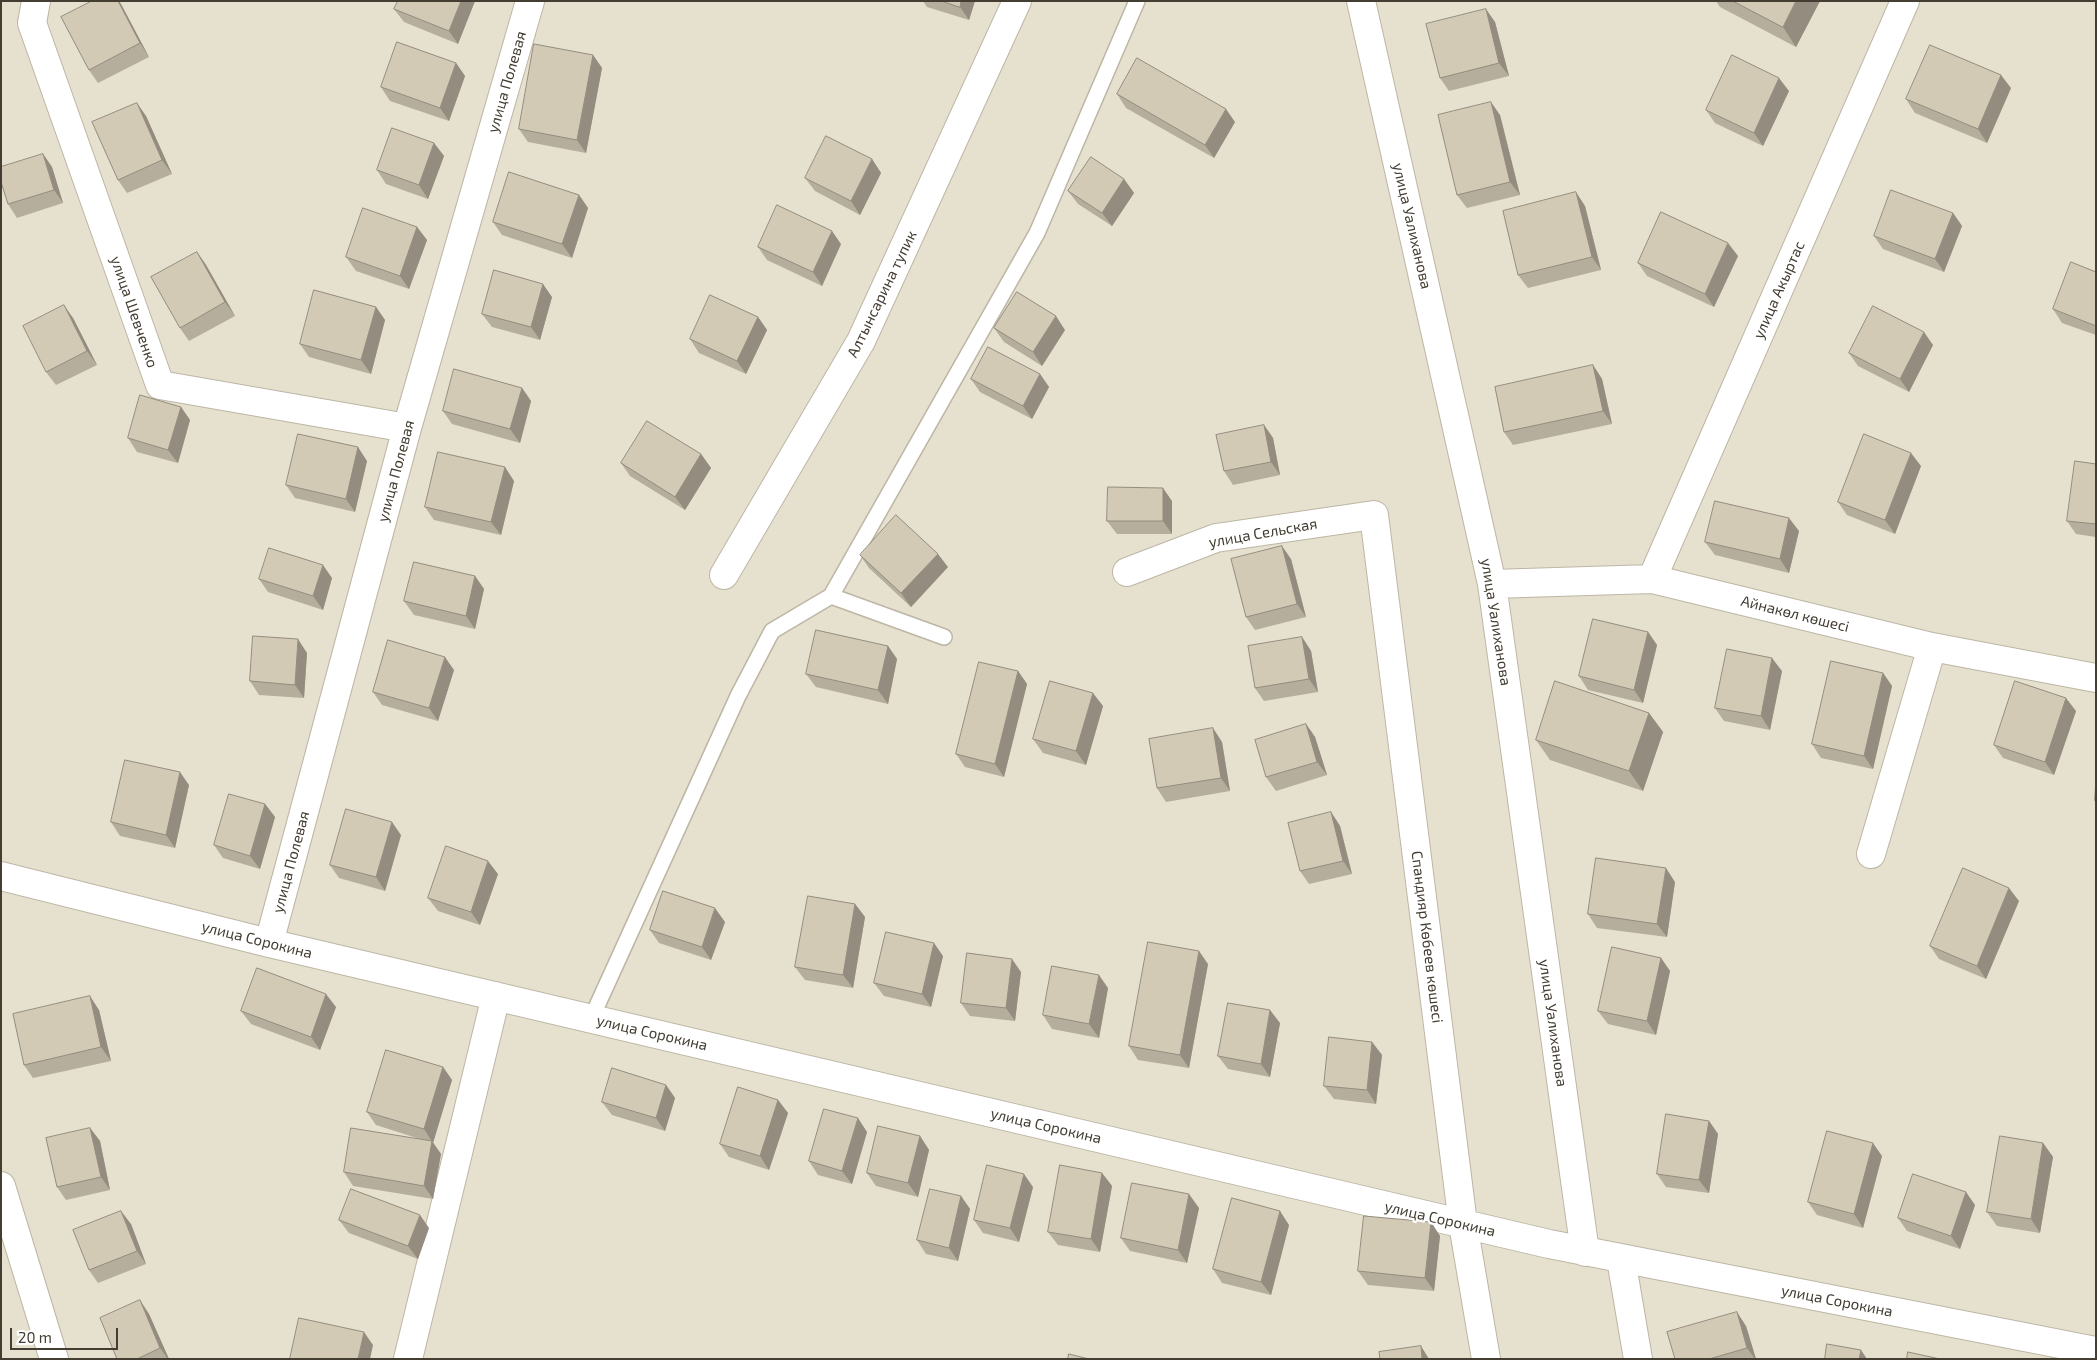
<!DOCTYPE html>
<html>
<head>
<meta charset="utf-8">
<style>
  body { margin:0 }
  #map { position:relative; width:2097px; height:1360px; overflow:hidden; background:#f2eee1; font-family:"Exo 2",sans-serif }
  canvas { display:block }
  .frame { position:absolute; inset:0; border:2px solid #433d32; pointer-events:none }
  .scale { position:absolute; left:10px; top:1328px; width:108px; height:22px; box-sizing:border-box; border:2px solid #433d32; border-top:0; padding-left:6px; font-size:15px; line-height:18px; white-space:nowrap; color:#433d32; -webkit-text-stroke:4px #fff; paint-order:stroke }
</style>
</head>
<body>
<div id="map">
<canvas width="2097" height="1360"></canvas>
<div class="frame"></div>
<div class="scale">20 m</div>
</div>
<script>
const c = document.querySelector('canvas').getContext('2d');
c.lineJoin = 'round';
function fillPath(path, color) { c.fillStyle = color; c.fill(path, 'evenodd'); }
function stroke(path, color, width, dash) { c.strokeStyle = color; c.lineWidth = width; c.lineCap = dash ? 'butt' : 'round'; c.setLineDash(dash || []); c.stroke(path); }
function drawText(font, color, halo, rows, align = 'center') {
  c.font = font + ' "Exo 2",sans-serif'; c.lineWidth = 4.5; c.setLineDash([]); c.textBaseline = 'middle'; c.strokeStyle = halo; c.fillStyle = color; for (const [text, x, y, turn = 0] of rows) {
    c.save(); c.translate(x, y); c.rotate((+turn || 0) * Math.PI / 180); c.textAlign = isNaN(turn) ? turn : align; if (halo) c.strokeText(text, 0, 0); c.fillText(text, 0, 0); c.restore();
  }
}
fillPath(new Path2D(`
  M1,1H2096V1359H1Z`), '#e6e0cf');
const service = new Path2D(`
  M831,596L1037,233L1137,1
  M591,1019L738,696L772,631L831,596L944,637`);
const minor = new Path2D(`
  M36,1L32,23L160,385L407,428
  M1361,1L1492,584L1585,1252
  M1127,572L1216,538L1374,515L1463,1224L1486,1359
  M724,575L861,341L1017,1
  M1652,579L1905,1
  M1492,584L1652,579L1932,647L2096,678
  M1871,854L1932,647
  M1,876L269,943L1549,1244L2096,1351
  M269,943L407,428L530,1
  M1621,1259L1638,1359
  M408,1359L496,996`);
const tertiary = new Path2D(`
  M1,1186L54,1359`);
stroke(service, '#bdb6a4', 18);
stroke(minor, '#bdb6a4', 30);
stroke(tertiary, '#bdb6a4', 30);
stroke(service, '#fff', 15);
stroke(minor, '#fff', 28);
stroke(tertiary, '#fff', 28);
fillPath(new Path2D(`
  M92,1H119L149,57L98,83L89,70Z
  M475,1L458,44L404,22L394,9Z
  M923,1H975L969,20L927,7Z
  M1716,1H1820L1796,47L1720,7Z
  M1495,22L1509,76L1449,91L1440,78Z
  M593,55L602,68L586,153L528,142L519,129Z
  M456,63L465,76L449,121L390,101L381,87Z
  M2011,88L1987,143L1915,113L1906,99Z
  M1789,91L1763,146L1715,123L1706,110Z
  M1117,94L1235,122L1214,158L1126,108Z
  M1500,115L1520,195L1467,208L1457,195Z
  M146,116L172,174L127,193L118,180Z
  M434,143L444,156L428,199L386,184L377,170Z
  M43,154L52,167L63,203L17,218L8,204Z
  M872,159L881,173L860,215L815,191L805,178Z
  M1124,179L1134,193L1112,226L1078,204L1068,191Z
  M579,195L588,208L572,258L502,235L493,222Z
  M1585,206L1601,270L1528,288L1518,275Z
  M1953,213L1962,226L1944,272L1883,249L1874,236Z
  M417,227L427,240L409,289L356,271L346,257Z
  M841,244L822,286L767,260L758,247Z
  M197,252L206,265L235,316L189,341L180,328Z
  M1738,256L1714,307L1647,276L1638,263Z
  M2096,272V335L2062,323L2053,309Z
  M552,297L540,340L492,327L482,314Z
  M376,307L385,320L371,374L309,357L300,344Z
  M758,317L767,330L746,374L699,353L690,339Z
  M73,318L97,365L56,385L46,372Z
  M994,328L1065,330L1042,366L1004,342Z
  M1933,345L1909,392L1858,366L1849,353Z
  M1593,365L1602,379L1612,424L1513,445L1504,432Z
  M1040,374L1049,387L1032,419L980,392L971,379Z
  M522,388L531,401L520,443L452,424L443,411Z
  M181,407L190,420L178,463L137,452L128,438Z
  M1264,425L1273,438L1280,475L1233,485L1224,471Z
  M701,454L711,468L685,510L630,476L621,463Z
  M367,461L355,512L295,498L286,485Z
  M2096,464V537L2076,534L2067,521Z
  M1921,466L1895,534L1847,515L1838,502Z
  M514,481L501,535L434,520L425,507Z
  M1172,501V534H1117L1107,521Z
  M1799,531L1789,573L1715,555L1705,542Z
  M860,555L948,567L911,607L869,568Z
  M1291,559L1306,617L1255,630L1246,617Z
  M475,576L484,589L475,629L414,615L404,601Z
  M332,578L323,610L268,592L259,579Z
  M1648,632L1657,645L1643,703L1588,690L1579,676Z
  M1302,637L1311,651L1318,692L1264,701L1255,688Z
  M888,646L897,659L888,704L816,687L806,674Z
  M307,653L304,698L259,695L250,681Z
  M454,670L438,721L382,705L373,692Z
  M1018,671L1027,684L1004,777L965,767L956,754Z
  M1782,671L1770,730L1724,721L1715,708Z
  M1883,673L1892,686L1873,769L1821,758L1812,744Z
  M1103,706L1086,765L1043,753L1033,739Z
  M2076,711L2054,775L2003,758L1994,745Z
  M1649,713L1663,732L1643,791L1550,760L1536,740Z
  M1306,724L1315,737L1327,775L1276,791L1266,777Z
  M1222,742L1230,791L1166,802L1157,788Z
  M189,785L175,848L120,836L111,822Z
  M265,804L275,817L260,869L223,858L214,845Z
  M1331,812L1340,826L1352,874L1309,884L1300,871Z
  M401,835L385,891L339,878L330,865Z
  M498,874L480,925L438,911L428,898Z
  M1675,882L1667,937L1597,928L1588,914Z
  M2019,901L1986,979L1939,959L1930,946Z
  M855,904L865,917L853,988L805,980L795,967Z
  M725,922L711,960L659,943L650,930Z
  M943,956L931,1007L884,996L874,983Z
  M1661,958L1670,971L1656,1035L1608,1024L1598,1011Z
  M1208,964L1189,1068L1138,1060L1129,1046Z
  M1021,972L1015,1021L970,1016L961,1003Z
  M1108,988L1099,1038L1052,1029L1043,1015Z
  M336,1007L320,1050L251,1024L241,1011Z
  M99,1010L111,1061L33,1078L24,1065Z
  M1280,1023L1270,1077L1228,1069L1218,1056Z
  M1372,1042L1382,1055L1376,1104L1334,1099L1324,1086Z
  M443,1067L452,1080L433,1143L441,1154L433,1199L353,1186L344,1172L423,1140L376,1125L367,1112Z
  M666,1085L675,1098L665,1131L612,1115L602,1102Z
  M778,1100L788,1113L769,1170L729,1157L720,1144Z
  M1709,1121L1718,1134L1709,1193L1666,1187L1657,1174Z
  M90,1128L100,1141L110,1190L66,1200L57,1187Z
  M867,1132L852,1184L818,1175L809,1161Z
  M920,1136L929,1150L918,1197L876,1186L867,1173Z
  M2043,1143L2053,1157L2040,1233L1997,1226L1987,1212Z
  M1882,1156L1863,1228L1817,1215L1808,1202Z
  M1102,1173L1112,1186L1100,1252L1058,1245L1048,1232Z
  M1033,1187L1019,1242L983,1233L974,1220Z
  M961,1196L970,1209L958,1261L926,1254L917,1240Z
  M1975,1205L1960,1249L1907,1231L1898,1218Z
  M1199,1208L1187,1263L1130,1251L1121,1238Z
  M339,1220L429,1228L418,1259L349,1233Z
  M1431,1222L1440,1236L1434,1291L1368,1285L1358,1271Z
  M131,1224L146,1264L98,1283L89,1270Z
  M1289,1225L1271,1295L1222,1283L1213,1269Z
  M149,1314L169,1359H117Z
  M1746,1326L1756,1359H1675Z`), '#b5ae9d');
fillPath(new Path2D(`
  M118,1H119L121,4L149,57L140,43Z
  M461,1H475L458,44L449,31Z
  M961,1H975L969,20L960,7Z
  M1796,1H1820L1796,47L1783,27Z
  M1486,9L1495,22L1509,76L1499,63Z
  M593,55L602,68L586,153L577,140Z
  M456,63L465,76L449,121L440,108Z
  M2001,75L2011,88L1987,143L1978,129Z
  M1779,78L1789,91L1763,146L1754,133Z
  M1491,102L1500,115L1520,195L1510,182Z
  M137,103L146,116L172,174L162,160Z
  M1226,109L1235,122L1214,158L1205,145Z
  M434,143L444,156L428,199L419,185Z
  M43,154L52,167L63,203L54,190Z
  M872,159L881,173L860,215L851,201Z
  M1124,179L1134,193L1112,226L1102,213Z
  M1576,192L1585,206L1601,270L1592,257Z
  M579,195L588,208L572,258L562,244Z
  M1953,213L1962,226L1944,272L1935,259Z
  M417,227L427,240L409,289L400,276Z
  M832,231L841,244L822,286L813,272Z
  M1728,243L1738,256L1714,307L1705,294Z
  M197,252L206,265L235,316L225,302Z
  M543,284L552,297L540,340L531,327Z
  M64,305L73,318L97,365L87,351Z
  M376,307L385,320L371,374L361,360Z
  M1056,316L1065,330L1042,366L1033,352Z
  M758,317L767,330L746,374L737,361Z
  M1924,332L1933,345L1909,392L1900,379Z
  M1593,365L1602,379L1612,424L1603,411Z
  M1040,374L1049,387L1032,419L1023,406Z
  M522,388L531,401L520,443L510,429Z
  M181,407L190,420L178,463L168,450Z
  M1264,425L1273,438L1280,475L1271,462Z
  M358,447L367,461L355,512L346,499Z
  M1911,453L1921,466L1895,534L1885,520Z
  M701,454L711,468L685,510L675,497Z
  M505,467L514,481L501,535L491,522Z
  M1163,488L1172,501V534L1163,521Z
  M1789,518L1799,531L1789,573L1780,559Z
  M1282,546L1291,559L1306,617L1297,604Z
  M938,554L948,567L911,607L901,593Z
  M323,565L332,578L323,610L313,596Z
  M475,576L484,589L475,629L466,616Z
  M1648,632L1657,645L1643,703L1634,690Z
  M1302,637L1311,651L1318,692L1309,679Z
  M298,639L307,653L304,698L295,685Z
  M888,646L897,659L888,704L878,690Z
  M445,657L454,670L438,721L429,708Z
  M1772,658L1782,671L1770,730L1761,716Z
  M1018,671L1027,684L1004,777L995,764Z
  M1883,673L1892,686L1873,769L1864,756Z
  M1093,693L1103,706L1086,765L1076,751Z
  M2066,698L2076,711L2054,775L2045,762Z
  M1649,713L1663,732L1643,791L1629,771Z
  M1306,724L1315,737L1327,775L1317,762Z
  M1213,728L1222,742L1230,791L1221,778Z
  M180,772L189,785L175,848L166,835Z
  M265,804L275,817L260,869L250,856Z
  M1331,812L1340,826L1352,874L1343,861Z
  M392,822L401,835L385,891L376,877Z
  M488,861L498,874L480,925L471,912Z
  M1666,868L1675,882L1667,937L1657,924Z
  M2009,888L2019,901L1986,979L1977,966Z
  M855,904L865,917L853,988L843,975Z
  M715,908L725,922L711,960L702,947Z
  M934,943L943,956L931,1007L922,994Z
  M1199,951L1208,964L1189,1068L1180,1055Z
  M1661,958L1670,971L1656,1035L1647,1021Z
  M1012,959L1021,972L1015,1021L1006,1008Z
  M1099,975L1108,988L1099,1038L1089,1024Z
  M326,994L336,1007L320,1050L311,1037Z
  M90,996L99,1010L111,1061L101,1047Z
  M1270,1010L1280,1023L1270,1077L1261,1064Z
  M1372,1042L1382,1055L1376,1104L1367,1090Z
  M443,1067L452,1080L433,1143L424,1129Z
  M666,1085L675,1098L665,1131L656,1118Z
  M778,1100L788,1113L769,1170L760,1156Z
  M858,1118L867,1132L852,1184L842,1171Z
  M1709,1121L1718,1134L1709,1193L1699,1180Z
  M90,1128L100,1141L110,1190L101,1177Z
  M920,1136L929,1150L918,1197L908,1183Z
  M432,1141L441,1154L433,1199L424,1186Z
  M1873,1143L1882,1156L1863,1228L1854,1214Z
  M2043,1143L2053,1157L2040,1233L2031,1219Z
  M1102,1173L1112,1186L1100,1252L1091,1239Z
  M1024,1174L1033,1187L1019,1242L1010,1228Z
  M1966,1192L1975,1205L1960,1249L1951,1236Z
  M1189,1194L1199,1208L1187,1263L1178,1250Z
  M961,1196L970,1209L958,1261L949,1248Z
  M121,1211L131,1224L146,1264L137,1251Z
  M1280,1211L1289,1225L1271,1295L1261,1282Z
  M420,1215L429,1228L418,1259L408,1246Z
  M1431,1222L1440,1236L1434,1291L1425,1278Z
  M140,1300L149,1314L169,1359H168L160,1348Z
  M1737,1312L1746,1326L1756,1359H1755L1747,1348Z
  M364,1332L373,1345L370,1359H358Z
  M1421,1346L1429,1359H1422Z
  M1861,1350L1867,1359H1859Z`), '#948d7f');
const building = new Path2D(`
  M92,1H118L140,43L89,70L61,17Z
  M398,1H461L449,31L394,9Z
  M942,1H961L960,7Z
  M1733,1H1796L1783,27Z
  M1486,9L1499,63L1440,78L1426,24Z
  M397,42L456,63L440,108L381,87Z
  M534,44L593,55L577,140L519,129Z
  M1930,45L2001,75L1978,129L1906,99Z
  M1732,55L1779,78L1754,133L1706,110Z
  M1137,58L1226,109L1205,145L1117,94Z
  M1491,102L1510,182L1457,195L1438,115Z
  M137,103L162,160L118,180L92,122Z
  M392,128L434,143L419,185L377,170Z
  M826,136L872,159L851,201L805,178Z
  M43,154L54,190L8,204L1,182V167Z
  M1091,157L1124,179L1102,213L1068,191Z
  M509,172L579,195L562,244L493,222Z
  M1891,190L1953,213L1935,259L1874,236Z
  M1576,192L1592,257L1518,275L1503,211Z
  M777,205L832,231L813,272L758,247Z
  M363,208L417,227L400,276L346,257Z
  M1661,212L1728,243L1705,294L1638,263Z
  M197,252L225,302L180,328L151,277Z
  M2071,262L2096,272V326L2053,309Z
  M494,270L543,284L531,327L482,314Z
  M314,290L376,307L361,360L300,344Z
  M1017,292L1056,316L1033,352L994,328Z
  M710,295L758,317L737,361L690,339Z
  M64,305L87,351L46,372L23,326Z
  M1873,306L1924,332L1900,379L1849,353Z
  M988,347L1040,374L1023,406L971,379Z
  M1593,365L1603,411L1504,432L1495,387Z
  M454,369L522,388L510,429L443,411Z
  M140,395L181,407L168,450L128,438Z
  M647,421L701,454L675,497L621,463Z
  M1264,425L1271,462L1224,471L1216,435Z
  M298,434L358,447L346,499L286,485Z
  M1864,434L1911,453L1885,520L1838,502Z
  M438,452L505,467L491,522L425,507Z
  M2075,461L2096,464V524L2067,521Z
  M1108,487L1163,488V521H1107Z
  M1715,501L1789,518L1780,559L1705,542Z
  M896,515L938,554L901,593L860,555Z
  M1282,546L1297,604L1246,617L1231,559Z
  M269,548L323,565L313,596L259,579Z
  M414,562L475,576L466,616L404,601Z
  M1593,619L1648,632L1634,690L1579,676Z
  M816,630L888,646L878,690L806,674Z
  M253,636L298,639L295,685L250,681Z
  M1302,637L1309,679L1255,688L1248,646Z
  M388,640L445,657L429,708L373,692Z
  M1727,649L1772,658L1761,716L1715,708Z
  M1831,661L1883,673L1864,756L1812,744Z
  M979,662L1018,671L995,764L956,754Z
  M1050,681L1093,693L1076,751L1033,739Z
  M1555,681L1649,713L1629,771L1536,740Z
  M2015,681L2066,698L2045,762L1994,745Z
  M1306,724L1317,762L1266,777L1255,740Z
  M1213,728L1221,778L1157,788L1149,739Z
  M125,760L180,772L166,835L111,822Z
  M2096,777V802L2095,801Z
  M229,794L265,804L250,856L214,845Z
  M346,809L392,822L376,877L330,865Z
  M1331,812L1343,861L1300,871L1288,823Z
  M446,846L488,861L471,912L428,898Z
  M1596,858L1666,868L1657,924L1588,914Z
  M1963,868L2009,888L1977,966L1930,946Z
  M663,891L715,908L702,947L650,930Z
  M808,896L855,904L843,975L795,967Z
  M886,932L934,943L922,994L874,983Z
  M1148,942L1199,951L1180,1055L1129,1046Z
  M1612,947L1661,958L1647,1021L1598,1011Z
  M967,953L1012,959L1006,1008L961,1003Z
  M1052,966L1099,975L1089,1024L1043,1015Z
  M257,968L326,994L311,1037L241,1011Z
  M90,996L101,1047L24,1065L13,1014Z
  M1228,1003L1270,1010L1261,1064L1218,1056Z
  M1329,1037L1372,1042L1367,1090L1324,1086Z
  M386,1050L443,1067L424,1129L367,1112Z
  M612,1068L666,1085L656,1118L602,1102Z
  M738,1087L778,1100L760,1156L720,1144Z
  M824,1109L858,1118L842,1171L809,1161Z
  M1666,1114L1709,1121L1699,1180L1657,1174Z
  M878,1126L920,1136L908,1183L867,1173Z
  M90,1128L101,1177L57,1187L46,1138Z
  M351,1128L432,1141L424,1186L344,1172Z
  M1827,1131L1873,1143L1854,1214L1808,1202Z
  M2000,1136L2043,1143L2031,1219L1987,1212Z
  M987,1165L1024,1174L1010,1228L974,1220Z
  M1060,1165L1102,1173L1091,1239L1048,1232Z
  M1913,1174L1966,1192L1951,1236L1898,1218Z
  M1132,1183L1189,1194L1178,1250L1121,1238Z
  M351,1189L420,1215L408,1246L339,1220Z
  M930,1189L961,1196L949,1248L917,1240Z
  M1232,1198L1280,1211L1261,1282L1213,1269Z
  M121,1211L137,1251L89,1270L73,1230Z
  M1364,1216L1431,1222L1425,1278L1358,1271Z
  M140,1300L160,1348L137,1359H117L100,1318Z
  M1737,1312L1747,1348L1709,1359H1675L1667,1332Z
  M299,1318L364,1332L358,1359H290Z
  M1827,1344L1861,1350L1859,1359H1825Z
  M1421,1346L1422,1359H1380L1379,1352Z
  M1908,1352L1940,1359H1907Z
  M1069,1354L1089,1359H1068Z`);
fillPath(building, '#d3cab6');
stroke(building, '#948d7f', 1);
drawText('15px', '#433d32', '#fff', [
  ["улица Полевая",507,82,-74],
  ["улица Уалиханова",1412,226,77],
  ["улица Акыртас",1779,290,-66],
  ["Алтынсарина тупик",882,294,-64],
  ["улица Шевченко",134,312,71],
  ["улица Полевая",396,471,-75],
  ["улица Сельская",1263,533,-10],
  ["Айнакөл көшесі",1795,614,14],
  ["улица Уалиханова",1496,622,81],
  ["улица Полевая",291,862,-75],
  ["Спандияр Көбеев көшесі",1427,937,83],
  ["улица Сорокина",257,940,14],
  ["улица Уалиханова",1553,1023,82],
  ["улица Сорокина",652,1033,13],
  ["улица Сорокина",1046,1126,13],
  ["улица Сорокина",1440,1219,13],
  ["улица Сорокина",1837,1301,11]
]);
</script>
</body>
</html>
